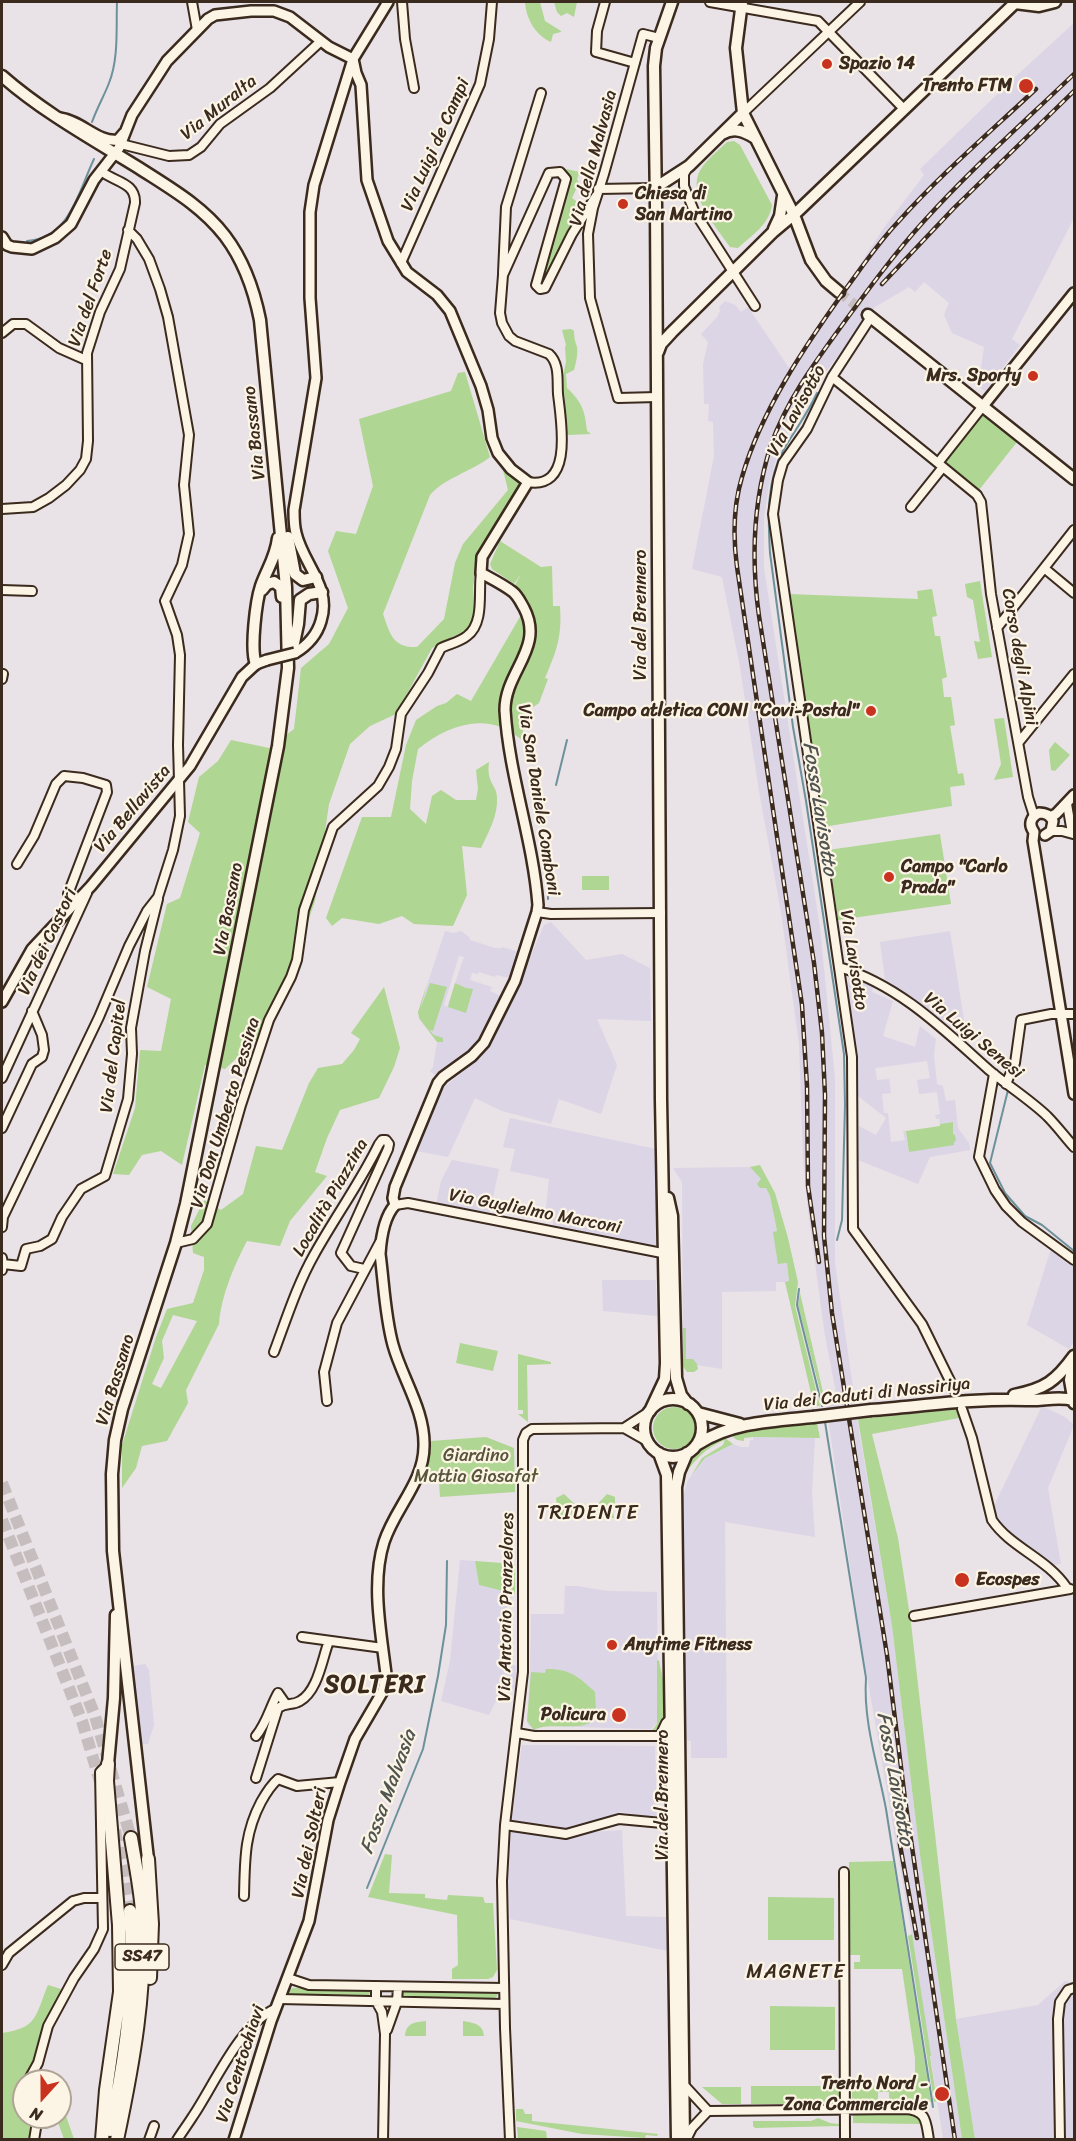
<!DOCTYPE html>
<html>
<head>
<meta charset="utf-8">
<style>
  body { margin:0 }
  #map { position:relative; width:1076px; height:2141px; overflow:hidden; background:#e9e2e6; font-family:Sriracha,sans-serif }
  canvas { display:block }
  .frame { position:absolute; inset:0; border:3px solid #3b2a1e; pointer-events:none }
  .north { position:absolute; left:12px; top:2069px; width:60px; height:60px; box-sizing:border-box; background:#fcf5e5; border:2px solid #afa495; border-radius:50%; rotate:201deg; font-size:16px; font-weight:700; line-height:24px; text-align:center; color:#3b2a1e }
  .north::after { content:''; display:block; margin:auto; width:21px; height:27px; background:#c8321e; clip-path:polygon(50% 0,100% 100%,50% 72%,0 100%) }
</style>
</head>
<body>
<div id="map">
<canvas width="1076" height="2141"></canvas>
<div class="frame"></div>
<div class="north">N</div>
</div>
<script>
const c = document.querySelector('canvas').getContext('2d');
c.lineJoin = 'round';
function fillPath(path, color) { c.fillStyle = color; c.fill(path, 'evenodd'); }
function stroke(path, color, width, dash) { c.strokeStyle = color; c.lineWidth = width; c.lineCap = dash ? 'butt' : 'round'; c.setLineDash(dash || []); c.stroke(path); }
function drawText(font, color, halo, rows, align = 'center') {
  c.font = font + ' Sriracha,sans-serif'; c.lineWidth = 4.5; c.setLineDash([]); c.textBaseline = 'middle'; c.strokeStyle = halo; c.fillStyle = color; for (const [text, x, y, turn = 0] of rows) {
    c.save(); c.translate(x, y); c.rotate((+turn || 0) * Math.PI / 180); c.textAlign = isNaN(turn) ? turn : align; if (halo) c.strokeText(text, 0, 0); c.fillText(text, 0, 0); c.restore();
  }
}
fillPath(new Path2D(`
  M1074,23V218L1012,339L1020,345L985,391L972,382L980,376L984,347L952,333L944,315L949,303L924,282L915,292L909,287L875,307L819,381L779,448L769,485L764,517V568L820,928L835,1078V1263L860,1436L892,1626L920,1855L962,2139H943L914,1948L861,1641L826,1405L838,1403L825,1336L808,1211L803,1157L799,1044L781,912L759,791L740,667L722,577L692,569L714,456L713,422L708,421L709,404H704L703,364L708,342L701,334L718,316L720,310L719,307L725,301L735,305L741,312L748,307L789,368L845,288L883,229L924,175L920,169L1015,77Z
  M551,922L586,960L622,954L650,968L651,1021L597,1019L617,1065L601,1114L559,1099L551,1124L502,1111L475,1098L448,1157L416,1151L442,1089L478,1059L513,997L544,925Z
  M445,931L453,933L461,931L469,937L470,940L495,948H502V947L519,952L510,978L496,975L495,977L479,972L478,974L472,973L470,980L492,987L490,991L501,996L473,1049L437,1077L430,1071L433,1067L437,1042L420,1020L418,1012ZM459,956L464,957L447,1007L444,1005Z
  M950,931L965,1026L950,1028L885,979L880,942Z
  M849,977H857L874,985L872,992L893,1001L883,1036L915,1047L920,1026L936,1039L934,1055L937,1084L943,1086L946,1101L955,1100L958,1128L969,1143L970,1150L930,1157L918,1184L858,1160L859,1126L876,1135L886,1118L858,1096L856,1057L847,985ZM927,1061L930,1078L917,1080L919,1094L937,1092L940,1114L935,1115L936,1119H939L940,1124L953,1122V1142L909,1152L906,1131H903L905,1140L891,1142L888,1113H884L882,1094L891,1093L889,1079L877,1080L875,1068Z
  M510,1118L656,1149L661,1243L658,1245H651L553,1228V1218L545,1216L549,1179L510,1171L515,1149L503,1147Z
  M452,1160L499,1169L489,1216L436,1205L441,1181Z
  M750,1167L761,1179L770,1196L777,1231L774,1232L779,1264L787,1263L789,1282H776V1291L722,1292V1369L697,1365L688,1362L683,1353L682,1182L673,1168Z
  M1051,1249L1057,1250L1074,1266V1341L1069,1349L1027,1325Z
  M602,1280H656L657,1316L603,1311Z
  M1042,1406L1065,1417L1074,1425L1048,1488L1061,1564L1051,1565L997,1524L992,1510Z
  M753,1437L815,1438L812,1492L815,1537L725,1522L727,1758H691V1741L685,1740L682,1500L688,1480L705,1458L733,1444L741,1447H749L750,1440H753Z
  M460,1560L475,1561L479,1585L515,1594L510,1600L504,1613L505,1623H510L511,1664L516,1666L517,1671L515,1691L504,1685L489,1715L441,1701L450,1661Z
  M565,1586H577L608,1591L657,1592L658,1722L651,1729L545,1726L534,1730L528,1725L527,1721L530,1676L531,1614H564Z
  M145,1664L149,1670L154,1725L148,1744H140L133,1666Z
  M522,1745L655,1746L657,1818L621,1812L568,1831L511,1823Z
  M511,1829L566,1839L593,1832L622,1830L626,1916L667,1917L668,1951L510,1919L508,1881Z
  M1065,1981L1074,1983V2139H975L956,2019L1038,2005Z`), '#dcd5e6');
fillPath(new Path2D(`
  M525,2H540L545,21L561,31V32L553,34L551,42C535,35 526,18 525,2Z
  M554,2H577L574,17L567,13L561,16L557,12Z
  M734,141L740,145L772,205C769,225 752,235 738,248L730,247C717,228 685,193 701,169C707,159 719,150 727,142Z
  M566,169L580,172L577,179L579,183L572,198L579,203L577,208L584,209L544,285L540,286L569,187V180Z
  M571,329L574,331C574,338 575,341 577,347C578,354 576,363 574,370L566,374L567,388C582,402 585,411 587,431L591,434L567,435L563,376L566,362L565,347L566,345L562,330Z
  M465,372L490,457C471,472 446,477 430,495L383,614C390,633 392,648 417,647L444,619L455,563L463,544L508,490L502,466L518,482L519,490L510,507L478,556L473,587L475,611L471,628L432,648L396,714L370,726L350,744L329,804L315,901L291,971L260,1036L225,1069L205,1065L182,1165L161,1151L142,1155L129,1175L113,1174L135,1108L140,1050L161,1051L171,999L147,987L167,904L180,898L200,833L188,822L199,777L218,761L231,740L269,748L294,729L301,668L329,644L348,608L328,551L336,531L356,534L373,486L359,419L451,391L458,373Z
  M983,415L1017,442L979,490L945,463Z
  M500,541L541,567L552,566L553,606H560C562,637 557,650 545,678L548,679L539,703L523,714V741C490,710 449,724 418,749L412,781L410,809L426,824L432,796L441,790L456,800H476L478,789L476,770L489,762C486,784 497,784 497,798C498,816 488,833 481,848L462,846L467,895L453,926L414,924L402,916L379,924L342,918L332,926L326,918L362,817H391L406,745L416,720L437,706L446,703L457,694L471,701L528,603L514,587L521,574L514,584L492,569L490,564Z
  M980,581L992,657L978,659L974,641L980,642L973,600L967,597L965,584Z
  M932,589L937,616L932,617L935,636H940L947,677L942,679L944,697H951L955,725L950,726L958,774L963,773L965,785L950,787L952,806L823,827L789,594L918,599L917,591Z
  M1004,718L1013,777L994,780L1001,764L994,719Z
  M1055,742L1070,755L1055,771L1051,770L1049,750Z
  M940,834L951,904L838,920L828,850Z
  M582,876H609V890H582Z
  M430,983L447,987L433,1031L429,1030L434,1035L443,1038V1042H437L419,1018L418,1012L427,984L420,1010Z
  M455,983L466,988L473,989L466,1013L448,1007Z
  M384,987L400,1048L394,1067L379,1098L340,1110L327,1138L315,1172L327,1176L290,1221L280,1246L247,1241C234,1266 221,1296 219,1324L186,1390L188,1403L167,1441L142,1446L136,1468L122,1488V1445L156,1337L167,1309L193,1303L204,1270V1257L193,1253L191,1226L204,1200L221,1210L243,1194L256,1146L282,1150L309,1083L318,1068L342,1064L354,1050L360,1039L351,1033ZM173,1315L197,1321L161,1388L152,1384L164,1358L162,1341Z
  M953,1122V1134L955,1135L956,1141L954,1142V1145L909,1152L906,1131L940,1126V1124Z
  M760,1165L775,1193L788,1238L798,1282L795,1306L820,1406H814L785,1282L789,1281L787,1263L778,1264L773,1232L777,1231L770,1196L766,1188H760L757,1184L761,1179L750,1167Z
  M800,1293L826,1405L824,1406L798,1305Z
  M683,1328H686V1359H693L697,1364L698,1369L694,1372H687L683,1366Z
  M460,1343L498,1351L493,1371L456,1363Z
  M518,1354L551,1362V1364L527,1365L528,1422L518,1414H523V1410H518Z
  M653 1428a21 21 0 1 1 42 0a21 21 0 1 1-42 0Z
  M960,1409L959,1418L872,1434L898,1538L911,1623L956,2019L975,2139H962L920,1855L892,1626L858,1419Z
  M817,1423L820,1438L753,1437L744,1438V1441L737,1440L729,1434L740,1431Z
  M486,1437L514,1448L515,1492L440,1497L439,1481L425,1474L431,1441Z
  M716,1437L725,1438L733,1444L705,1458L691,1476L702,1458L723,1445L725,1440C706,1447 692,1462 681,1481C689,1460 697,1448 716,1437Z
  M564,1494L579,1508L578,1518H558L556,1498Z
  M607,1494L615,1497V1503L612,1507L614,1518H594L593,1509Z
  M475,1561L515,1564V1594L479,1585Z
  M659,1660C662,1681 679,1721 651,1732L657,1724V1661Z
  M546,1669C570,1669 578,1676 595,1692C595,1699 597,1709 595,1716C591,1734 548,1721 534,1730L527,1721L531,1672L545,1673Z
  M385,1854L392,1855L389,1893L425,1894V1898L447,1900L448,1895L483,1897L485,1903H493L497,1970L493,1977L488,1979H452V1969L458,1965L457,1915L368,1897Z
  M893,1861L931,2102H923V2099H915V2102L910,2100H889V2092H878V2100L852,2102V2086L915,2085V2058L902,1969H854V1962H860V1955H848L849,1862Z
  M768,1897L834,1898V1940H768Z
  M912,1934L931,2055L930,2057L937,2101L934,2102L908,1936Z
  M48,1985L61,1989L19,2096L24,2105V2117H45L34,2121L29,2139L2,2140V2033C38,2028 35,2016 48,1985Z
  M293,1988H366L370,1992L368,1997L291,1996L289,1990Z
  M402,1990L494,1991L498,1995L494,1999L403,1998L401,1997Z
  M770,2006L835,2007V2050H770Z
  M426,2021V2036H405C406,2023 415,2022 426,2021Z
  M463,2021C474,2023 483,2024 484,2036H463Z
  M751,2086H834L840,2091V2101L837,2104H751Z
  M702,2087H741V2104H722Z
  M516,2109H523L525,2114H532V2121L658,2134L657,2136L646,2135L645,2138L582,2134L516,2121Z
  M60,2111L65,2113L74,2139H64L56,2117H60Z
  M853,2115H913L920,2119V2124L853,2123Z
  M818,2118L830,2123L839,2124V2126L755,2128L753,2126V2121H811Z
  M517,2127L546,2131L547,2139H518Z`), '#afd692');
stroke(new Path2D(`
  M92,122C97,108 104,96 109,83C119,58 116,27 117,2
  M27,241C70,239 79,190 94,159
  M817,393C808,413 795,430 784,449C766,480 768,519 770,553L793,727L806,801L844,1054L845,1105L842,1220L837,1240
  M556,785L567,740
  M548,899V884
  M1008,1090L990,1163L1005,1193L1025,1216L1042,1225L1074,1251
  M799,1289L797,1305L822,1406
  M825,1422L866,1678C863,1722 878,1766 886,1809C902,1908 918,2007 933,2107
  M367,1888L423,1749L438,1676L446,1625L447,1561`), '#6d919b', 2);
stroke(new Path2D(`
  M839,292L868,315`), '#c6bdbe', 10, [10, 5]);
stroke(new Path2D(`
  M2,1483L95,1716L131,1838
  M2,1520L82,1721L101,1785
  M115,1830L130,1911`), '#c6bdbe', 12, [12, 6]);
const minor = new Path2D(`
  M192,2L197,30
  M402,2L405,39L414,88
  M605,2L597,31L596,52L635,63
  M710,2L818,21L904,109
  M743,113L860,2
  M121,144L169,156L189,155L201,147L220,124L270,88L321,41
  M688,167L684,174V186L694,211L755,306
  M598,189L655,188
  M401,263L480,84L489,39L492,2
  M503,273L506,207L541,93
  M871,317L832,377L807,429L783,463L778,480L773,514L852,1057L853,1229L922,1324L955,1391
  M2,333L13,324H26L59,348L86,360
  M832,377L938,463
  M657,397L618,398L590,298L588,234L593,208L604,174L643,34L659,38
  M983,406L938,463L977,495L981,502L991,594L1028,797L1034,816
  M528,482C574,490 561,421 558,394C557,381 560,364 549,354L515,341L509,336L502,323L500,313L503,275L549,173L560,172L566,179L538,278L536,285L540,289L545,288L572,234L596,196
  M911,507L943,467
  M2,509L33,507L49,498L66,485L80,470L86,459L88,441L87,353L100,312L120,269L135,203C136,182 114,182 101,171
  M1044,568L1074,593
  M2,590L32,591
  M997,628L1074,530
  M2,679L3,674
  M1019,742L1074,674
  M1067,804L1072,833
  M1051,831H1062L1073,834
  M17,864L34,836L56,784L64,776L83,778L106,785L107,792L68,894L73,904
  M537,912L551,914L661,913
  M839,967C899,985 943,1029 989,1070C1008,1086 1029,1099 1047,1116C1057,1126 1065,1137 1074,1147
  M994,1074L979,1157L995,1190L1006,1206L1022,1222L1074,1260
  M2,1078L87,893
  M1006,1084L1015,1063L1021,1020L1051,1014H1074
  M2,1128L32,1064L42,1057L44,1050L42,1035L32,1011
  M395,1205L408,1203L667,1254
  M2,1227L3,1217L99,1017L129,946L147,911L158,897L173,850L180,816L178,745L180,655L177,635L165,601L182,565L189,534L184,485L189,435L168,317L160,289L149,259L137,239L128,230
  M176,1243L193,1239L207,1224L241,1105L269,1020L291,977L297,960L304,910L333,827L378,786L389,767L396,749L401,714L428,673L441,648C449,644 460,642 467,636C485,623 478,591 481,573
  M2,1258L3,1264L2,1270
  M3,1264L21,1266L26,1249L40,1246L52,1239L62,1217L81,1189L105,1176L128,1099L132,1054L131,1028L145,951L158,899
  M274,1352C286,1320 297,1285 314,1255C335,1217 360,1183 379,1144L382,1140H386L389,1144L388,1149L341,1253L351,1266L364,1269
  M327,1401L324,1372L337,1323L380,1242
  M962,1409L972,1438L992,1520C1011,1548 1047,1558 1067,1588L1070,1589
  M624,1428L650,1411
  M914,1616L1070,1589
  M302,1637L383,1648
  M517,1733L534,1736H660L666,1723L670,1719
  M256,1736C267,1723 270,1707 278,1693L285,1703
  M256,1778L278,1708C287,1702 292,1706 300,1701C318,1691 322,1659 329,1641
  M505,1825L566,1834L619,1819L662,1823L672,1831
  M844,1872L845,2140
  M244,1896C245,1861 244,1834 261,1802C266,1793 270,1786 278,1779L297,1786L340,1782
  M2,1965L9,1953L73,1901L84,1898H102
  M288,1978L309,1985L504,1988
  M376,1986V2001L382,2012L385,2034L383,2140
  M280,1999L504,2004
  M387,2030L397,2002L398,1987
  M28,2081L38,2063L48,2026L74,1978L94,1949L103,1929L100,1772L108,1764
  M684,2085L708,2111
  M34,2140L37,2122L35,2117
  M149,2140L154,2126
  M177,2140C182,2132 188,2124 193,2116C214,2085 240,2024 275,2009
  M510,2140L505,2028L502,1881L505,1825L523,1672V1440L526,1433L532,1429L624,1428L647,1441
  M686,2140L692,2128L708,2111L905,2109C927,2110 926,2122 929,2140
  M1060,2140L1058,2019L1060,2002L1068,1990L1074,1988`);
const tertiary = new Path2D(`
  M60,118C82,121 98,143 118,140L124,133
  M2,237L7,245L12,247L32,249L55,238L71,224L94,180L119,148L132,115L158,75L167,61L208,19L215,15L251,11H274L290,17L329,47L353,59
  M983,406L1074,293
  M295,653C308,645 317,635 321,621C332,587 303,564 296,533C294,526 294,518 294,510L316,378L310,298V212L314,185L353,59L388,2
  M1050,817L1056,814L1074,795
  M1034,832L1033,841L1074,1094
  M1034,832C1028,824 1031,817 1039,813C1046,813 1050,815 1053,821L1051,831L1045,835
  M2,1002L32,949L91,886L190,766L242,677L256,664L267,660
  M234,2140L271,2021L309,1921L328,1820L340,1782L355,1739L383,1691L386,1674C381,1632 371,1583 384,1542C395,1508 424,1482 424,1446C425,1410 402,1378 393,1345C385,1316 384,1284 380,1254C381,1238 384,1217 395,1205L393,1198L395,1187L438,1083L443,1077L472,1056L484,1043L515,981L537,912L538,905C533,839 509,776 505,710C505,671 545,648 524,608C521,603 518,596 513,592C504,585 492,579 481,573L482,557L528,482L511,469L498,453L492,438L488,410L481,386L450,311L437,295L407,272L388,241L367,180L361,85L356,73L353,59`);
const secondary = new Path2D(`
  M742,2L736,48L743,113L794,215L811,260L826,281L839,292
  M2,76C43,112 92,139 139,168C170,188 202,206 225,236C244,261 254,290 260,320L286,587L288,668L278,746L186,1204L176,1243L122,1409L115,1440L112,1474L113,1551L148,1859
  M722,134C734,127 744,131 755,138
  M655,188L689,166L743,113
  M774,229L780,216L783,196
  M868,315L1074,479
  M658,352L661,344L672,332L773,232L798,211L1015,3L1039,6L1055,2
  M288,537L295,574L303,580L316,577
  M262,590L267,584L274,582L281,587L282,597
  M292,653L298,624L300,600L309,594L322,592
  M256,664C250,650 256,601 261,586C267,569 276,557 278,538
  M668,1198L672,1216L676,1378L681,1395L688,1404
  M1074,1360L1070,1380L1074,1403
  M1014,1395C1045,1389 1056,1381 1074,1356
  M644 1428a29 29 0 1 1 58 0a29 29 0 1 1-58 0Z
  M871,1410C923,1406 975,1398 1027,1400C1043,1401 1057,1396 1073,1400
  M650,1411L665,1379L666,1363L661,1100L656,206L654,66L656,48L672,2
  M698,1413L740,1424
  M698,1444C732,1422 773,1421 813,1417
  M659,1453L667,1475L677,2140
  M108,1764L114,1698L116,1615
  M684,2140L676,1487L679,1472L687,1453`);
const trunk = new Path2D(`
  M148,1859L152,1924L150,1978
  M110,2130C126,2059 136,1984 130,1911
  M102,2140L106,2090L120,1992L119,1925L107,1781L108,1764
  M117,2140C133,2064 147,1989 142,1911C140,1886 135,1862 131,1838`);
stroke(minor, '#3b2a1e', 12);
stroke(tertiary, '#3b2a1e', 14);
stroke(secondary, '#3b2a1e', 15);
stroke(trunk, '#3b2a1e', 16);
stroke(minor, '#fcf5e5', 8);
stroke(tertiary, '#fcf5e5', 9);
stroke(secondary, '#fcf5e5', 10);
stroke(trunk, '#fcf5e5', 12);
const rail = new Path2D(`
  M882,284L954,208L1074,91
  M819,1262L808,1186L807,1086L802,1005L737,567C733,537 733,507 742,477C761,411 805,346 845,290C862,267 878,243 898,222C940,175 989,133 1036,89
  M897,1799L900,1845L917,1938
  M955,2140L905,1799L887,1655L832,1313L824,1236L825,1095L822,1033L814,963L759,616C751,559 753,501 771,445C786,402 813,365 840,328C867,291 894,254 924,221C971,169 1024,122 1074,74`);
stroke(rail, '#3b2a1e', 4.5);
stroke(rail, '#fcf5e5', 2, [7]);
const tertiaryBridge = new Path2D(`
  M267,660L295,653`);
const secondaryBridge = new Path2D(`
  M813,1417L871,1410`);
stroke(tertiaryBridge, '#3b2a1e', 14, []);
stroke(secondaryBridge, '#3b2a1e', 15, []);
stroke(tertiaryBridge, '#fcf5e5', 9);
stroke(secondaryBridge, '#fcf5e5', 10);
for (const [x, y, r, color] of [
  [827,64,6,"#c8321e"],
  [1026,86,8,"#c8321e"],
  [623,204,6,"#c8321e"],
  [1033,376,6,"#c8321e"],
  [871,711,6,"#c8321e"],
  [889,877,6,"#c8321e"],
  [962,1580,8,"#c8321e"],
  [612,1645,6,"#c8321e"],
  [619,1715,8,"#c8321e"],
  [942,2094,8,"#c8321e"]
]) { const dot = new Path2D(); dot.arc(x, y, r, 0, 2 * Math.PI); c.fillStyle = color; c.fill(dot); stroke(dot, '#fcf5e5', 2); }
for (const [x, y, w] of [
  [142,1957,54]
]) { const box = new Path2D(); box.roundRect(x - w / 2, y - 13, w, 26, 4.5); c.fillStyle = '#fcf5e5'; c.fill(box); stroke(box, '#3b2a1e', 1.5); }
drawText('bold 16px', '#3b2a1e', null, [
  ["SS47",142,1957]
]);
drawText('bold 18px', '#3b2a1e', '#fcf5e5', [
  ["Spazio 14",839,64],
  ["Trento FTM",1012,86,"right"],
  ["Chiesa di",635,194],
  ["San Martino",635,215],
  ["Mrs. Sporty",1021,376,"right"],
  ["Campo atletica CONI \"Covi-Postal\"",859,711,"right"],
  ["Campo \"Carlo",901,867],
  ["Prada\"",901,888],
  ["Ecospes",976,1580],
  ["Anytime Fitness",624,1645],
  ["Policura",606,1715,"right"],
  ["Trento Nord -",928,2084,"right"],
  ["Zona Commerciale",928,2105,"right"]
], 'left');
drawText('18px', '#3b2a1e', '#fcf5e5', [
  ["Via Muralta",219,108,-39],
  ["Via Luigi de Campi",436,145,-66],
  ["Via della Malvasia",594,158,-75],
  ["Via del Forte",91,298,-71],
  ["Via Lavisotto",797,411,-61],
  ["Via Bassano",255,433,-96],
  ["Via del Brennero",641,615,-90],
  ["Corso degli Alpini",1019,657,80],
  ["Via San Daniele Comboni",538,800,81],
  ["Via Bellavista",133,809,-50],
  ["Via Bassano",229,909,-79],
  ["Via dei Castori",48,942,-65],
  ["Via Lavisotto",853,960,81],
  ["Via Luigi Senesi",973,1036,40],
  ["Via del Capitel",114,1056,-83],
  ["Via Don Umberto Pessina",226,1113,-73],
  ["Località Piazzina",331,1198,-60],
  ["Via Guglielmo Marconi",535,1212,11],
  ["Via Bassano",116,1380,-73],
  ["Via dei Caduti di Nassiriya",867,1395,-6],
  ["Via Antonio Pranzelores",507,1607,-89],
  ["Via del Brennero",663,1795,-90],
  ["Via dei Solteri",310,1843,-78],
  ["Via Centochiavi",241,2064,-72]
]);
drawText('18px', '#58553b', '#fcf5e5', [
  ["Giardino",476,1456],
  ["Mattia Giosafat",476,1477]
]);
drawText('italic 20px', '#505552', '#fcf5e5', [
  ["Fossa Lavisotto",819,809,81],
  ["Fossa Lavisotto",894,1779,80],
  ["Fossa Malvasia",389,1792,-70]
]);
c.letterSpacing = '1.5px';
drawText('20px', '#3b2a1e', '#fcf5e5', [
  ["TRIDENTE",588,1514],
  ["MAGNETE",796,1973]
]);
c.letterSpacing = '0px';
c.letterSpacing = '1.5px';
drawText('bold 24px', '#3b2a1e', '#fcf5e5', [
  ["SOLTERI",375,1686]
]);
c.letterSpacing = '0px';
</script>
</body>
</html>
